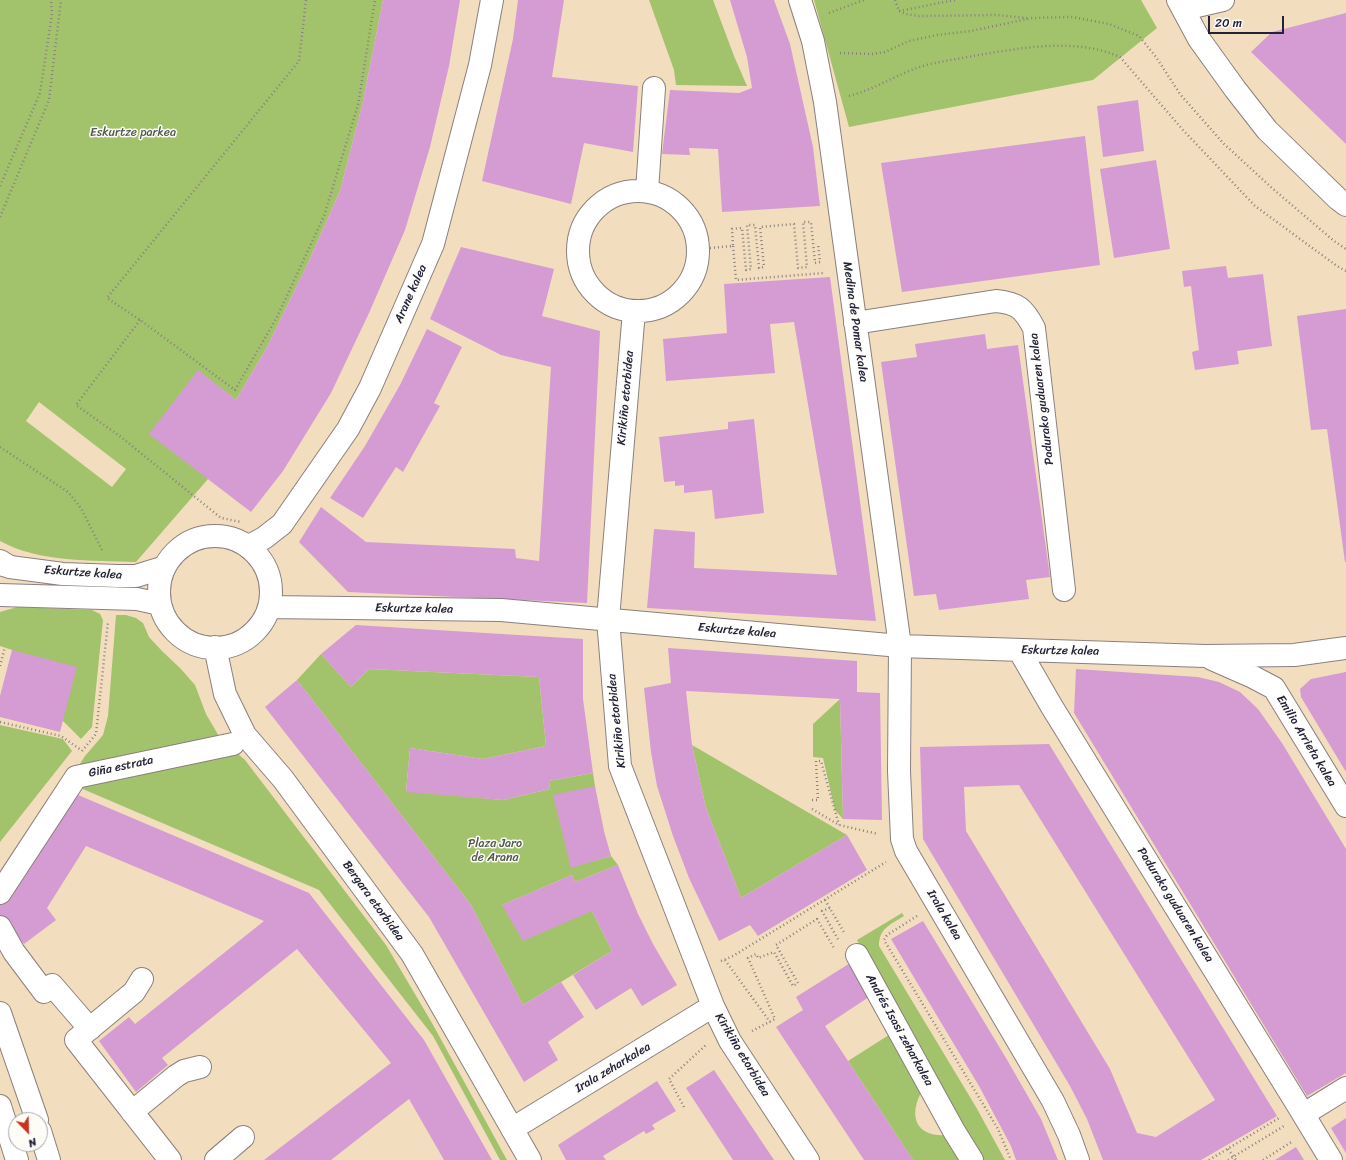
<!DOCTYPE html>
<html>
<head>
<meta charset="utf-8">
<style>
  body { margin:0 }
  #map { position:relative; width:1346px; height:1160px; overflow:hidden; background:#f3ddbf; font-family:Sriracha,sans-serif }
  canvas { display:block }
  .north { position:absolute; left:8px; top:1112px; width:40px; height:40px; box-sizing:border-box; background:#fdfcf7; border:1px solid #a5a5ac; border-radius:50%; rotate:157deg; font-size:11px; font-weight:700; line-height:16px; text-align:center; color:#22223b }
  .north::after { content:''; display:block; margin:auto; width:14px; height:18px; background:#c8321e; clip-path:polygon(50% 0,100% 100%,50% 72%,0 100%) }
  .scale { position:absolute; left:1208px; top:16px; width:76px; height:18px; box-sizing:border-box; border:2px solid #22223b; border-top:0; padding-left:5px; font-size:12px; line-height:14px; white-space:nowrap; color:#22223b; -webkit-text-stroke:3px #fdfcf7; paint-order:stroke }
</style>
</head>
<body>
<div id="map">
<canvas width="1346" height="1160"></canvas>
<div class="north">N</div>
<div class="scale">20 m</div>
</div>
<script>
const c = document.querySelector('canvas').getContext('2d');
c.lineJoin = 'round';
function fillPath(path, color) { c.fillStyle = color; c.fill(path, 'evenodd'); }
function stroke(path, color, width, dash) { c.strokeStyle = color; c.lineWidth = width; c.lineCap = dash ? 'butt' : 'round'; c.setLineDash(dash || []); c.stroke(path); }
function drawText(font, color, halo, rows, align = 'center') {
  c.font = font + ' Sriracha,sans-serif'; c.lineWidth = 3; c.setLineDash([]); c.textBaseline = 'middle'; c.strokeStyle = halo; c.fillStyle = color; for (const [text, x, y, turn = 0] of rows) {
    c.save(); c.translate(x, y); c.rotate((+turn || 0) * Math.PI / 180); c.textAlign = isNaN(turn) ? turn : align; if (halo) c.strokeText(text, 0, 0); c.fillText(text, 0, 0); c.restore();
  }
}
fillPath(new Path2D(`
  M0,0H383L362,106L340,191L308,263L266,349L236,400L198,371L208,479L136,562C92,560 40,563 0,541ZM39,402L126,469L112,487L26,421Z
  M649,0H713L734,56L747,86L676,85L674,70Z
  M814,0H1141L1157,28L1093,80L849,127Z
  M17,607L92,610L100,614L103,620L92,727L81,739L63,721L12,650L0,646V612Z
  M116,615H126L136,618L143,623L149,637L162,651L180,668L195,685L206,714L220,738L76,770L85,756L103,735L108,716Z
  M321,654L351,687L369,669L539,677L546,746L483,759L410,748L406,791L503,800L550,789L549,781L593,773L595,786L572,867L611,856L618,865L575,882L572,875L502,905L592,911L612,951L523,1005L471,905L297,680Z
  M840,699L843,819L835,810L823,758L813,757V724Z
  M0,725L63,739L72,751L0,842Z
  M692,745L847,835L741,898L706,808Z
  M227,752L238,754L245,760L386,945L432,1023L507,1160H500L433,1036L319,890L78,787Z
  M902,913L904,916C890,925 879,928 879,946L976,1107L1005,1160H979L857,940Z
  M892,1033L923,1089C908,1114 914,1138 948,1135L964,1160H913L848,1061Z`), '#a2c36b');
fillPath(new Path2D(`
  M383,0H460L449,66L430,147L405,230L369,313L331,393L283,471L251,512L149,434L198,370L236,400L266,349L308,263L340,191L362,106Z
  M518,0H564L552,77L638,86L633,152L584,143L571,204L482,181L513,39Z
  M730,0H774L790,44L813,147L820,206L722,212L718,149L689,148L690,155L662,154L670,90L739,93L752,88L747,57Z
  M1346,13V144L1251,52L1272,32Z
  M1138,100L1144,151L1103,157L1097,106Z
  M1085,136L1100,265L902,292L881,163Z
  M1156,160L1170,249L1114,258L1100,169Z
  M461,247L554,269L542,316L600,331L587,603L348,592L299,542L321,507L366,542L515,549L516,558L539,561L551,367L501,355L430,319Z
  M1226,266L1228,278L1263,274L1272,346L1237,351L1239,364L1195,370L1192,352L1199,350L1191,286L1184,287L1182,271Z
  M830,277L876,621L647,608L654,529L695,532L694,568L837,575L794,322L770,324L775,373L666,381L663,339L727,333L724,284Z
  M1346,309V562H1345L1327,429L1311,430L1297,316Z
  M427,329L462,347L434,403L440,406L403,472L396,467L363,518L330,498L365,446L400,385Z
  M985,334L987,349L1018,345L1050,577L1026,580L1029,599L939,610L936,594L914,596L881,362L917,357L915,344Z
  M754,419L764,513L715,519L712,490L684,493V485L675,486V481L664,482L659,437L728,429V422Z
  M356,625L583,639V699L593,773L549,781L550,789L503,800L406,792L410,748L483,759L546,746L539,677L369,669L351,687L321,654Z
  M668,648L857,661V692L880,693L882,820L843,819L840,699L686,691L692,745L706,808L741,898L847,835L867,870L758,936L750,925L719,941L689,878L673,836L666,814L657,786L651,752L644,688L671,683Z
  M12,650L77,667L60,732L0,717V696Z
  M1076,669L1198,677L1219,682L1240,692L1258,709L1282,743L1346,849V1073L1307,1096L1074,713Z
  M1346,672V772L1301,697L1300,689L1311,679Z
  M297,680L471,905L523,1005L561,982L584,1017L548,1042L558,1060L524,1082L429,917L265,707Z
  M1049,744L1277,1116L1201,1160H1103L1087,1119L1070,1086L923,839L920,747ZM1019,785L1215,1100L1156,1137L1137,1133L1110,1069L966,831L964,787Z
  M595,786L604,831L611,856L571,868L553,795Z
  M71,792L309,893L424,1040L492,1160H444L409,1099L331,1160H264L391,1063L297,949L162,1058L168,1065L136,1092L99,1041L129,1017L135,1024L264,921L86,846L47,908L56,920L24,944L0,916V904Z
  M618,865L638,914L653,944L677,985L642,1006L631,988L596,1010L573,975L612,951L592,911L523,941L502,905L572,875L575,882Z
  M923,921L1006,1058L1041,1119L1058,1160H1016L1011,1146L979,1086L891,939Z
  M855,960L875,993L825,1026L913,1160H864L776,1027L803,1010L796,997Z
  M714,1070L774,1160H733L686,1088Z
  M657,1081L676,1111L652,1125L655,1129L646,1134L644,1131L603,1156L606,1160H566L558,1145Z
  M1346,1118V1153L1331,1128Z
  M1296,1147L1304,1160H1275Z`), '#d59bd3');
const minor = new Path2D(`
  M800,0L813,41L825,102L900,646L899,771L902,839L906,851L1053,1101L1069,1135L1078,1160
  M1178,0L1199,39L1235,89L1267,130L1338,199L1346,205
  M1184,9L1223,0
  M647,191L654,88
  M578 251a60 60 0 1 1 120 0a60 60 0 1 1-120 0Z
  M634,311L608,619L620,766L713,1006L730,1041L808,1160
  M855,323L996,301C1018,303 1024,309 1034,328L1064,590
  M159 592a56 56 0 1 1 112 0a56 56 0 1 1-112 0Z
  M249,546L264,538L282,524L348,429L370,388L433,244L480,65L492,0
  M0,564L10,567L63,574L118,576H136L165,567
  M0,595L137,599L160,604
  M269,607L501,610L900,646L1205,656L1294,655L1346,648
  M215,647L225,694L245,735L283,779L412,954L530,1160
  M1019,650L1052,707L1297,1104L1331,1160
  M1212,659L1253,677L1274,688L1346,806
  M0,893L76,777L233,744
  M0,927L14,952L44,992L52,985L90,1029
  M857,955L954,1131L972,1160
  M142,979L134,992L76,1040L170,1160
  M132,1112L176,1076L184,1071L200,1067
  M1304,1114L1346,1088
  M512,1129L713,1006
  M216,1160L243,1137`);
const major = new Path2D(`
  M0,1013L37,1120
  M0,1106L17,1160
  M40,1131L49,1160`);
const highway = new Path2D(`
  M0,561L10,567`);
stroke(minor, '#8a807d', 24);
stroke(major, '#8a807d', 24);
stroke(highway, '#8a807d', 24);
stroke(new Path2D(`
  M306,0L299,61L107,298L140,320L235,390L277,317L324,216L358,105L375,0
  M895,0L899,11L905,14L919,16L996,15L1027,18
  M899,11L955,0
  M829,13L864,0
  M840,53L872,54L885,52L909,41L937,35L971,31L1032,18L1072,17L1109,24L1139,36L1156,57L1180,94L1223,143L1272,188L1334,241L1346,249
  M849,96C872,90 891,78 914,69C932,62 953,60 973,56C1021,48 1075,37 1120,57L1183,130L1255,206L1337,266L1346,271
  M0,186L40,93L52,14L51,0
  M0,217L49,100L61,0
  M733,246L736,280L824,273
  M698,249L733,246L732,229L742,228L746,270L751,269L747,225H755L759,268L764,267L760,227L794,224L798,268L807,267L803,222H811L815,263L820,262L818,244
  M140,320L76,405L121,437L221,518L241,522
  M0,447L68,492L81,508L103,552
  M0,666L5,647
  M0,722L61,736L81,750
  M82,751L96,734L108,622
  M812,800H818L816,761H821L839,825
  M812,809L839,825L878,834
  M825,900L845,934
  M830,908L822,911L839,941
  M917,916L887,935L884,940L998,1129L1011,1160
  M725,960L770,1022
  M721,961L733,956L886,862
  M752,1031L775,1019L748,958L756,954L758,958L774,952L793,986L798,983L776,945L817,919L834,948
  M684,1107L669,1079L706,1045
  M1228,1149L1236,1160
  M1209,1160L1279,1118
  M1228,1160L1284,1126
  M1263,1160L1293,1141`), '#8a807d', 2.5, [1, 3]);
stroke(minor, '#fff', 22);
stroke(major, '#fff', 22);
stroke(highway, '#fff', 22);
drawText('12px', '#4f5a4c', '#fdfcf7', [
  ["Eskurtze parkea",133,133],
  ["Plaza Jaro",495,844],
  ["de Arana",495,858]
]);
drawText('12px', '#22223b', '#fdfcf7', [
  ["Arane kalea",411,294,-66],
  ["Medina de Pomar kalea",855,322,82],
  ["Kirikiño etorbidea",626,398,-85],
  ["Padurako guduaren kalea",1042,399,-97],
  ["Eskurtze kalea",83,573,4],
  ["Eskurtze kalea",414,609,1],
  ["Eskurtze kalea",737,631,5],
  ["Eskurtze kalea",1060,651,1],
  ["Kirikiño etorbidea",617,721,-96],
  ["Emilio Arrieta kalea",1306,741,59],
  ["Giña estrata",121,767,-12],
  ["Bergara etorbidea",373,901,54],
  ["Padurako guduaren kalea",1175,905,58],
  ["Irala kalea",944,915,59],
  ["Andrés Isasi zeharkalea",899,1030,61],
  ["Kirikiño etorbidea",742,1055,59],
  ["Irala zeharkalea",613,1068,-31]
]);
</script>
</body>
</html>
